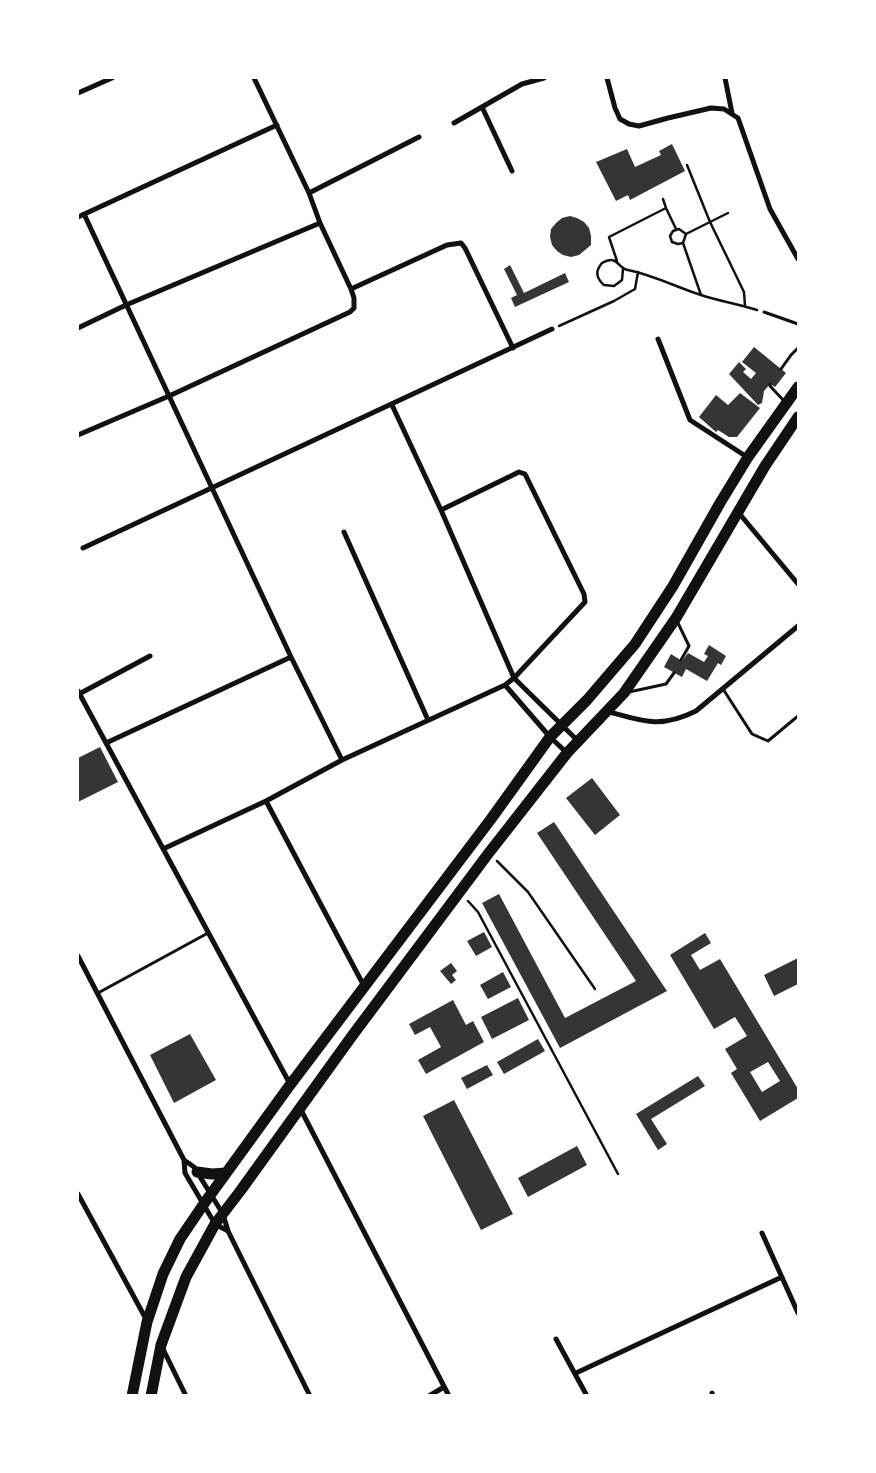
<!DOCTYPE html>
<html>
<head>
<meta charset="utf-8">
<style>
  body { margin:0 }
  #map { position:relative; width:876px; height:1473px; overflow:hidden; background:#fff; font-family:"Times New Roman",serif }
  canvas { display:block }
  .frame { position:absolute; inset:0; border:79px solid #fff; pointer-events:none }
</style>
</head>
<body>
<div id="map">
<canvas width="876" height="1473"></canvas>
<div class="frame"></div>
</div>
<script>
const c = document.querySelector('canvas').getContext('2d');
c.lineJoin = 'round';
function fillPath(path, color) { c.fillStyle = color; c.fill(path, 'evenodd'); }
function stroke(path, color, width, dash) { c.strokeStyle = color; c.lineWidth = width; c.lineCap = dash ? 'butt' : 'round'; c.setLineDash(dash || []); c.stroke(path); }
fillPath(new Path2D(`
  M672,144L685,171L630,200L628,195L616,201L596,162L627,149L635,167L661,155L659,151Z
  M570,216L577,218L584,222L589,228L591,236V245L579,255L571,257L563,255L557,251L552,245L550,237L551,229L556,223L562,218Z
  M510,265L524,293L565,273L569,282L515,307L511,298L517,295L504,269Z
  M754,347L786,373L775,387L770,384L764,391L762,403L758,405L729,374L739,362L746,369L743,372L751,379L756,373L742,362Z
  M740,393L760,408L737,437H729L718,430L716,432L699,417L716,395L728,405Z
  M709,645L726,656L721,665L718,663L707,681L686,669L682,677L664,667L671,654L682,661L688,653L704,662L708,656L704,654Z
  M100,747L118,782L78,802V758Z
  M592,778L620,815L595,835L566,798Z
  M554,822L667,991L560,1048L482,903L499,894L565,1018L636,981L537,833Z
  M484,932L492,947L476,956L467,941Z
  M705,933L711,943L691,955L700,970L720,959L798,1089V1098L760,1121L731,1073L737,1069L725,1049L747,1036L735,1017L714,1029L670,955ZM768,1062L780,1081L762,1092L750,1072Z
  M798,958V984L774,996L764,975Z
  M451,963L457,971L452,975L456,980L451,984L440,971Z
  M503,972L511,987L488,999L480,985Z
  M518,998L529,1020L492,1039L481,1017Z
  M453,1000L466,1025L473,1021L484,1042L426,1074L418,1060L441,1047L430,1027L415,1035L409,1024Z
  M190,1034L216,1080L174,1103L150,1055Z
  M538,1039L545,1051L504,1074L497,1062Z
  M487,1065L493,1075L467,1089L461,1078Z
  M698,1076L705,1086L651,1119L667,1144L658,1150L636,1114Z
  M454,1100L513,1214L481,1230L423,1116Z
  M577,1146L587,1165L528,1197L518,1178Z`), '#353535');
stroke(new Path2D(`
  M687,165L710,222L744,292L745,306
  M663,199L666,208
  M686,234L728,213
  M683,243L678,244L672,242L670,236L673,231L679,229L686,234L683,243L701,295
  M617,261L609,237L666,208L676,229
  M623,269L622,280L614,286L604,285C596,278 595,271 602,263C618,254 617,268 628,270C653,275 676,287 701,295C719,301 738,304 757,310
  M559,326L614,301L635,289L638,272
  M497,861L528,892L595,989
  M468,901L478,912L618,1174`), '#111', 2.5);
stroke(new Path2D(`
  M764,312L798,324
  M781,369L791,355L798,348
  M770,384V386L785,402
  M677,621L689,646L681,660
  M723,689L752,734L768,741L798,716
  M629,692L666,684L674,673
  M98,993L208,933`), '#111', 3);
stroke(new Path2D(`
  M607,78L615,108L620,119L629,124L639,126L668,118L711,108L724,109L738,118L770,209L798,259
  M725,78L732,113
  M78,93L112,78
  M482,107L512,171
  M454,123L522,84L544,78
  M309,193L419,137
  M84,214L291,657L342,760
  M78,217L277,125
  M351,289L447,245L461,243L465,248L513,348
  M78,328L126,305L320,223
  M658,339L690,420L747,457
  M392,405L441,510L514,678L578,741
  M78,435L169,396L350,312L354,308V298L351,289L320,223L309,193L254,78
  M738,512L798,584
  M344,532L428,720
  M83,548L552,329
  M505,685L550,737L567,753
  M78,691L290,1084
  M79,694L150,656
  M606,711C642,721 660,729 696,711L798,626
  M106,743L291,657
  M266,801L364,986
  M163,849L266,801L342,760L505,685L514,678L585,602L584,594L525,474L519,472L441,510
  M78,956L184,1160L185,1173L215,1224L228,1231
  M301,1110L449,1396
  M184,1160L194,1167L197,1172L223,1214L228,1231L310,1396
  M78,1194L146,1319
  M762,1233L798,1313
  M556,1339L587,1396
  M162,1347L186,1396
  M576,1373L782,1277
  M712,1393L713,1396
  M429,1396L444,1387`), '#111', 5);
stroke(new Path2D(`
  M197,1172L212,1174L226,1173
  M132,1396L147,1322L163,1274L180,1239L203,1205L290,1085L491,819L550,737L587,700L635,644L673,586L720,503L748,457L798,387
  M151,1396L161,1345L186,1277L215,1224L241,1190L352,1036L488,854L567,753L624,693L676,618L765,466L798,417`), '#111', 11);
</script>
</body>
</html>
